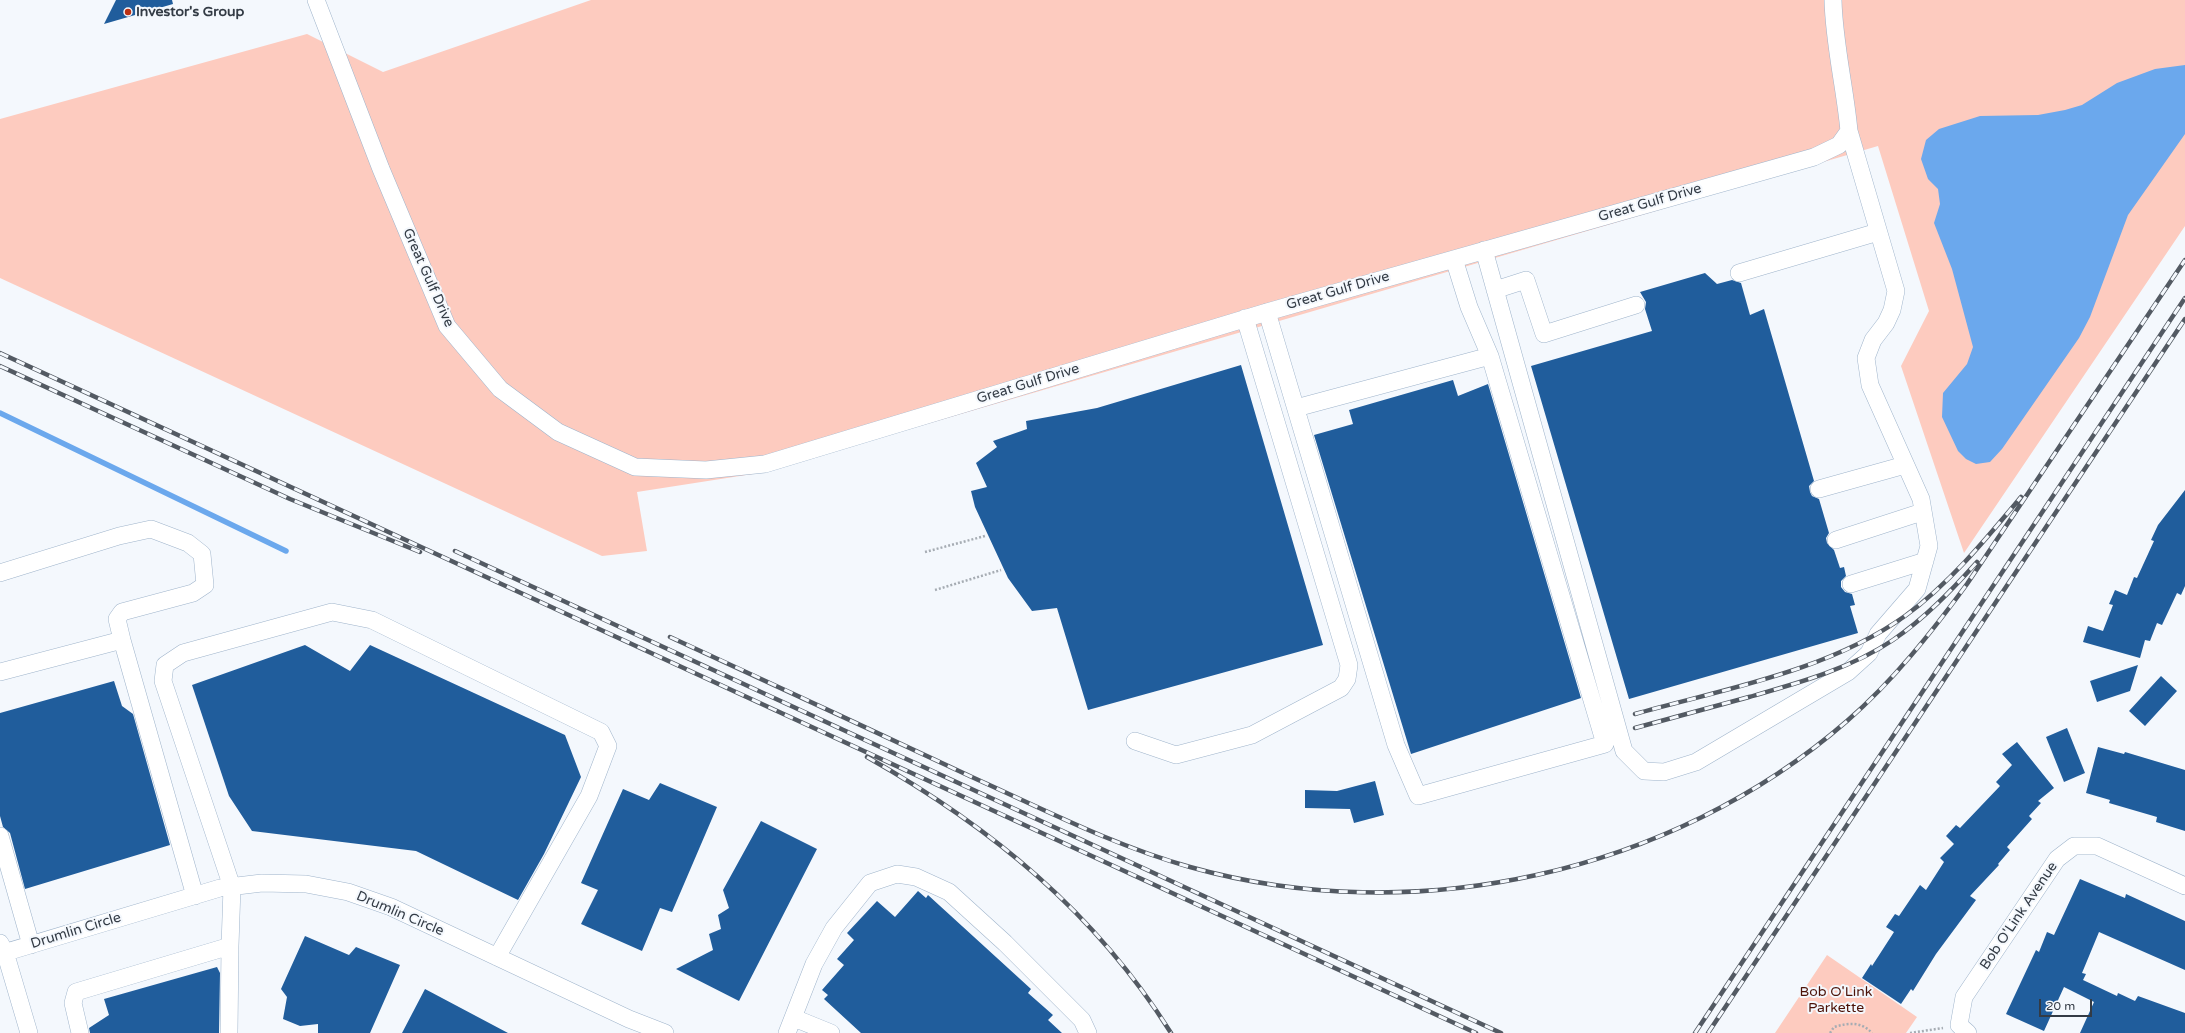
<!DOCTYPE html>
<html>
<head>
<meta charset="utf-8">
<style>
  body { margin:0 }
  #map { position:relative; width:2185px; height:1033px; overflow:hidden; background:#f4f8fd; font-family:"Varela Round",sans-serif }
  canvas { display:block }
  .scale { position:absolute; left:2039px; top:999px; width:53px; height:18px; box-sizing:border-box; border:2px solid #333b45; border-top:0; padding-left:5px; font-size:12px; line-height:14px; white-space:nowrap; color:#333b45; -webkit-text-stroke:3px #f4f8fd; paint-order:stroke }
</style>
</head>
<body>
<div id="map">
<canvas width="2185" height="1033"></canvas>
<div class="scale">20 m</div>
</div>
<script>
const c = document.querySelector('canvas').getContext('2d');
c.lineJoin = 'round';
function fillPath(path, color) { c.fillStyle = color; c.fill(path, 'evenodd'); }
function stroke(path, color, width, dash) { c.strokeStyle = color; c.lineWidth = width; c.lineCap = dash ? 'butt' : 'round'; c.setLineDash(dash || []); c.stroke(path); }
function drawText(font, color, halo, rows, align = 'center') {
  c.font = font + ' "Varela Round",sans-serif'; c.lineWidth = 4; c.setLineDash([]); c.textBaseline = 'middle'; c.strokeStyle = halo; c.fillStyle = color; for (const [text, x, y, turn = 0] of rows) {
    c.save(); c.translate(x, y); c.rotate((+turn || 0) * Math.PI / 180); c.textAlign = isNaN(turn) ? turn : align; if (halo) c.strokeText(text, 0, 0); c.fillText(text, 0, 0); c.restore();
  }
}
fillPath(new Path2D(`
  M591,0H2185V226L1964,553L1901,366L1929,311L1878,146L759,473L637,492L647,551L602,556L0,278V119L307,34L383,72Z
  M1827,955L1917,1017L1906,1033H1775Z`), '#fdcbbf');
fillPath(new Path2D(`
  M2185,65V134L2128,215L2090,317L2079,338L2002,449L1990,462L1976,464L1966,459L1958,451L1942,417L1943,393L1967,364L1973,347L1952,269L1934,223L1940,204L1938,189L1928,179L1921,159L1926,140L1939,129L1980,116L2038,115L2065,110L2082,105L2117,83L2155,69Z`), '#6ba8ed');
stroke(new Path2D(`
  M0,413L286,551`), '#6ba8ed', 5.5);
fillPath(new Path2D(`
  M116,0H172L173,4L104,24Z
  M1705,273L1717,284L1732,280L1741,283L1750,315L1764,309L1814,481L1809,486L1810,492L1812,496L1819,499L1829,533L1826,538L1827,543L1834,550L1840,568L1844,567L1846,576L1841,581V587L1845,592L1852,594L1855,605L1850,606L1858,633L1629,699L1531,366L1652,331L1645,309L1646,302L1640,292Z
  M1241,365L1323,645L1088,710L1057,608L1032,611L1008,578L975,507L971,491L987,487L976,463L997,447L993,441L1027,429L1026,421L1097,408Z
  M1453,380L1458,396L1488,384L1581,698L1411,754L1314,435L1353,424L1349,410Z
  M2185,490V586L2181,595L2177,593L2162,625L2157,623L2150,641L2145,640L2140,658L2083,642L2088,626L2103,631L2113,605L2109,604L2115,590L2127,595L2134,577L2137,578L2154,541L2151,540L2158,525Z
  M305,645L350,671L370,645L565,735L581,777L544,854L518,900L416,851L252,831L229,796L192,685Z
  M2138,665L2130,691L2097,702L2090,681Z
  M2161,676L2177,691L2145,726L2129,711Z
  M114,681L122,706L133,714L170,845L25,889L10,833L3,827L0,816V713Z
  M2067,728L2085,773L2064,782L2046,737Z
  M2017,742L2054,788L2038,801L2041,803L2029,816L2032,819L2007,847L2010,850L1998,864L1999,865L1970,896L1976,900L1936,954L1913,991L1911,989L1901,1004L1862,978L1871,964L1872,966L1894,932L1886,927L1895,914L1899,916L1920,885L1926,890L1944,862L1940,858L1954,844L1946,836L1956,825L1960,828L2000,786L1996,782L2012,765L2002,754Z
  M2098,747L2124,754L2125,752L2185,770V831L2156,822L2157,817L2109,803L2110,800L2086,793Z
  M1375,781L1384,815L1354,823L1350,809L1305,808V790L1337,791Z
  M660,783L717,807L672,912L660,908L642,951L581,924L598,890L581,883L623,789L649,800Z
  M761,821L817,849L739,1001L676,969L713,950L709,934L721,929L718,915L729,908L723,890Z
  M2080,879L2125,898L2126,894L2185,921V970L2099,932L2082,973L2086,974L2083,980L2117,996L2118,993L2135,1001L2138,996L2185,1013V1033H2080L2094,1002L2064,987L2044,1031L2006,1014L2036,950L2039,952L2047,932L2054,935Z
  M918,891L926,898L928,895L1031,989L1028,993L1053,1015L1048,1020L1062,1033H861L824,999L828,995L822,990L844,965L837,959L854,940L847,933L877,901L895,917Z
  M305,936L349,955L356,947L400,965L370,1033H318V1024L300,1026L283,1019L287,997L281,989Z
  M217,967L220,973L219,1033H90L89,1028L109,1015L104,999Z
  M425,989L508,1033H402Z`), '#205d9c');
const minor = new Path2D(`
  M316,0L381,169L447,326L500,389L558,432L635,467L706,470L765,464L1267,312L1814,157L1839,145L1849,131C1845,87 1834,44 1833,0
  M1484,250L1624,751L1644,771L1664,772L1696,762L1848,672L1869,653L1878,634L1917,589L1929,546L1921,499L1870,385L1866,358L1873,340L1886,323L1892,310L1896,291L1849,131
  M1739,273L1878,232
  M1495,290L1526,280L1544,334L1636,305
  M1267,312L1396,745L1418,796L1605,744L1490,356L1469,307L1454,259
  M1296,408L1490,356
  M1819,489L1905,465
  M1836,540L1922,512
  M0,573L119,536L151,529L188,543L202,554L205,585L193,593L122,612L117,619L122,640
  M1851,584L1925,561
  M0,672L122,640L195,896
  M1135,741L1176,755L1252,735L1341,688L1347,679L1349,665L1245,318
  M0,836L31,945
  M0,943L5,952L29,1033
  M230,946L232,887L163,681L165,665L183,653L332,612L372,620L601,732L608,746L589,796L497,957
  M0,954L220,888L262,883L306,884L348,892L391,907L629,1019L665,1033
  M794,1018L831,1033
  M80,1033L73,1003L76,992L230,946L229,1033
  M787,1033L814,964L834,928L870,883L897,874L916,877L949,892L1005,943L1082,1020L1088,1033
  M1968,1033L1959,1025L1964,997L2057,859L2074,846H2097L2185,886`);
stroke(minor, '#9fb4cb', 18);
stroke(new Path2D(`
  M925,552L985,536
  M935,590L1001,570
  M1830,1033L1834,1027C1848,1023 1861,1021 1872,1033
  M1910,1033L1943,1028`), '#a6acb3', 2.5, [2, 2]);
stroke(minor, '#fff', 17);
const rail = new Path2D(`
  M0,353L1476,1033
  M0,366L290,499L420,552
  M455,551L1501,1033
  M670,637C771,683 873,731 974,778C1045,810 1115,846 1190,867C1414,930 1671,874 1847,721C1893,681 1931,633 1967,584L2185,260
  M1635,714C1724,689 1828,671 1905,616C1949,584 1986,539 2021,497
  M1635,728C1673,718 1711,707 1749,697C1798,683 1850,669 1893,640C1925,618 1951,591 1977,562
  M867,757C991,827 1095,912 1171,1033
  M1695,1033L2185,298
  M1708,1033L2185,319`);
stroke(rail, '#535a63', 4.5);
stroke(rail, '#f4f8fd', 3, [9]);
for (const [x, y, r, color] of [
  [128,12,4,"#bb3013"]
]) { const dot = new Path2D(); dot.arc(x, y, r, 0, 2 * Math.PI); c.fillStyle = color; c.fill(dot); stroke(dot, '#f4f8fd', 1.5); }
drawText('bold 14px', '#333b45', '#f4f8fd', [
  ["Investor's Group",136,12]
], 'left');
drawText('14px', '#333b45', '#f4f8fd', [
  ["Great Gulf Drive",1650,203,-16],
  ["Great Gulf Drive",428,278,66],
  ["Great Gulf Drive",1338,291,-16],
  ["Great Gulf Drive",1028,384,-17],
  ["Drumlin Circle",400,914,23],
  ["Bob O'Link Avenue",2019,916,-56],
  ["Drumlin Circle",76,931,-17]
]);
drawText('14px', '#4c1207', '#f4f8fd', [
  ["Bob O'Link",1836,992],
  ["Parkette",1836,1008]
]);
</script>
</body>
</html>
